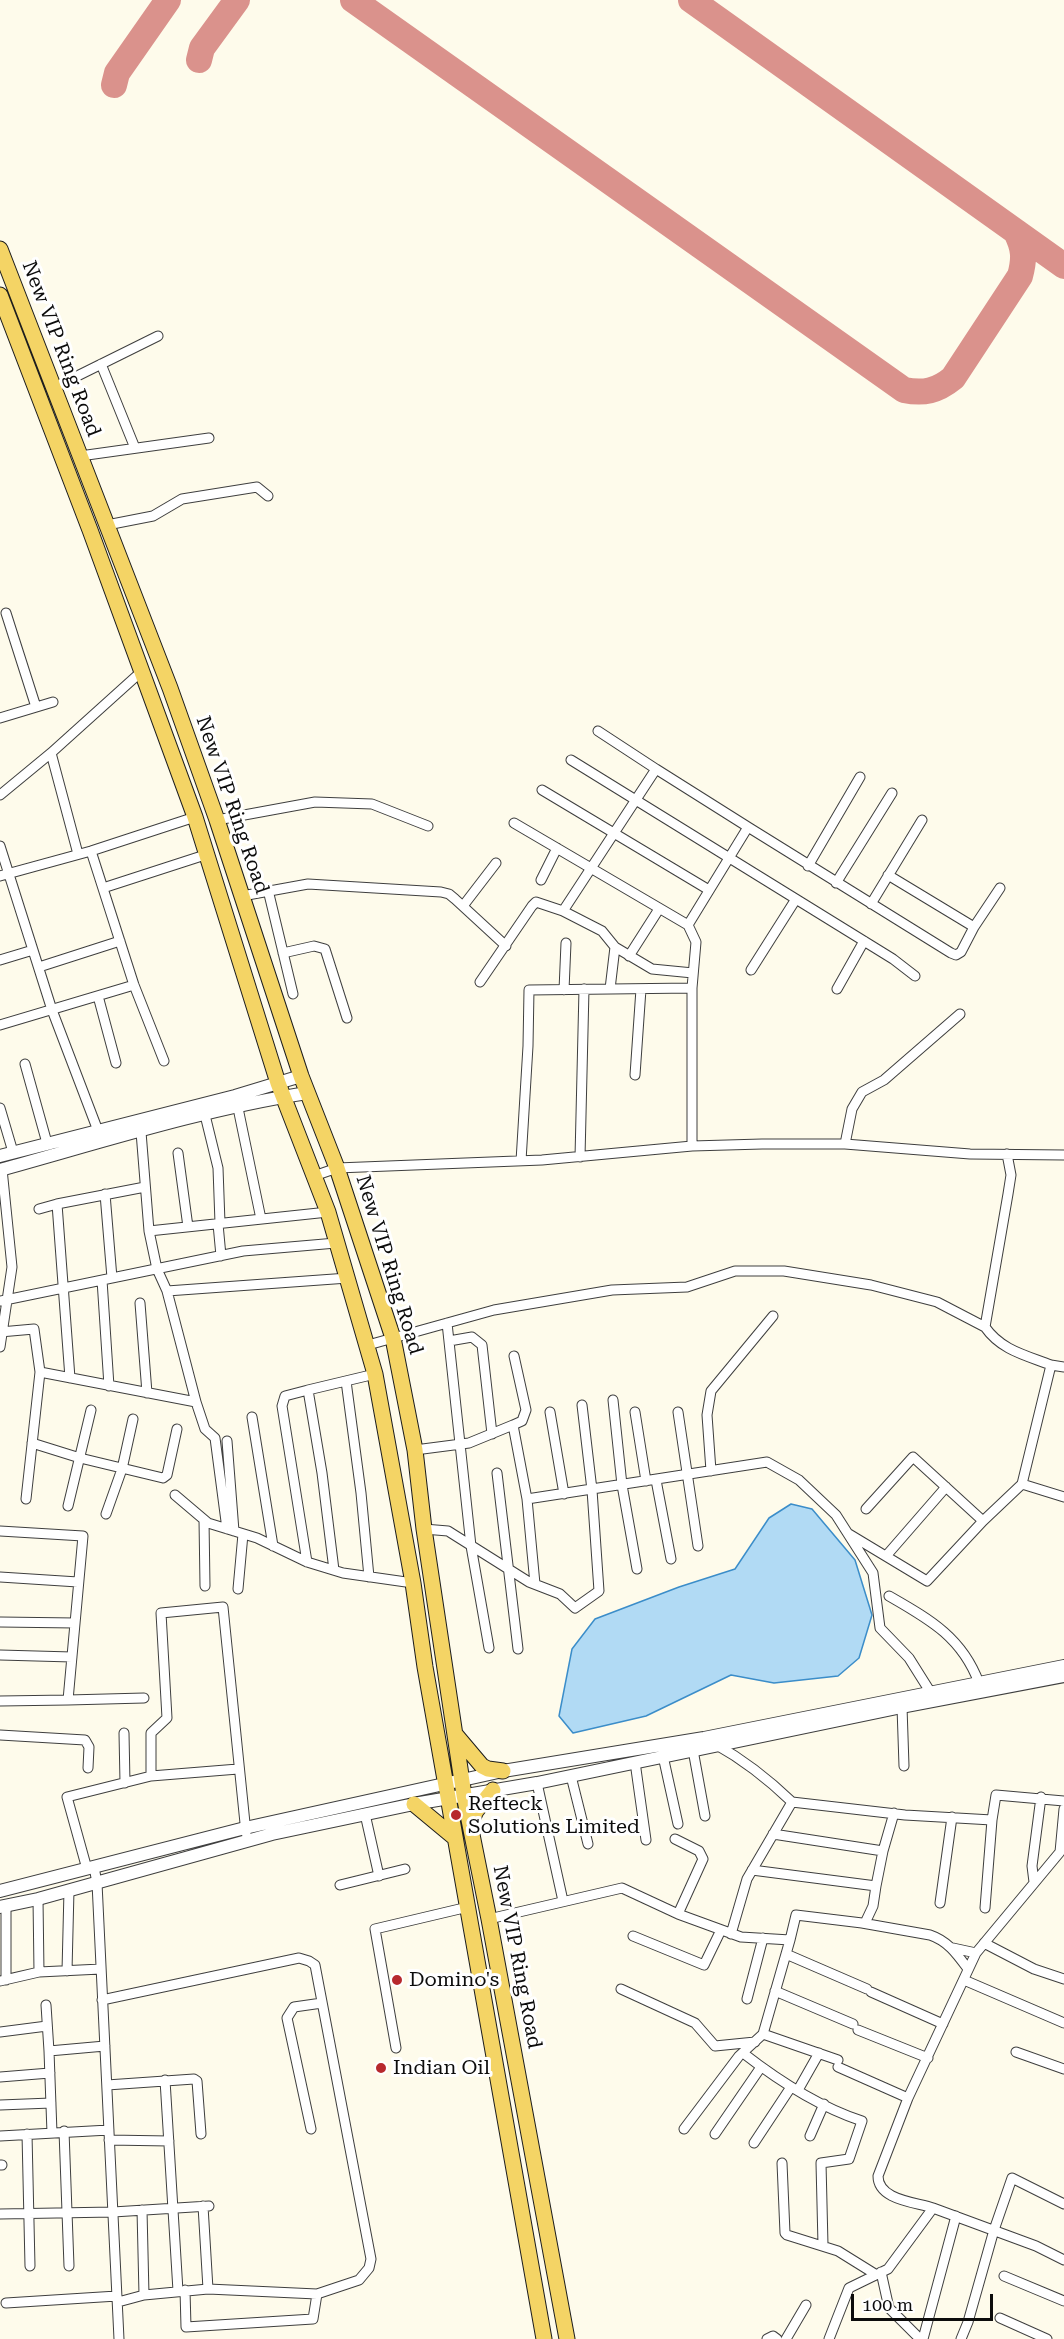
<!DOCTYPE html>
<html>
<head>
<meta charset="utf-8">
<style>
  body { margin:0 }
  #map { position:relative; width:1064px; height:2339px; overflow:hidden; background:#fefbeb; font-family:"Roboto Serif",serif }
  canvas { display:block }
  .scale { position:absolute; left:851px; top:2294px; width:142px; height:27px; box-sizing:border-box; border:3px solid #0c0c0c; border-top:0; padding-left:8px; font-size:18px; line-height:21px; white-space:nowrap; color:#0c0c0c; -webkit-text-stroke:4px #fff; paint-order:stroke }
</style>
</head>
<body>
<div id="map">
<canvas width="1064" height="2339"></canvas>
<div class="scale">100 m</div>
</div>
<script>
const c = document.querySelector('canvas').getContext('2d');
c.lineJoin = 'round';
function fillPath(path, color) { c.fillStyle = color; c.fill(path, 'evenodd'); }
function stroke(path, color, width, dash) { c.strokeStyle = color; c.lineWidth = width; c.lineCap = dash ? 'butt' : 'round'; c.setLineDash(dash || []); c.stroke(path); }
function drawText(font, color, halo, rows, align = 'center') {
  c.font = font + ' "Roboto Serif",serif'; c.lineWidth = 6; c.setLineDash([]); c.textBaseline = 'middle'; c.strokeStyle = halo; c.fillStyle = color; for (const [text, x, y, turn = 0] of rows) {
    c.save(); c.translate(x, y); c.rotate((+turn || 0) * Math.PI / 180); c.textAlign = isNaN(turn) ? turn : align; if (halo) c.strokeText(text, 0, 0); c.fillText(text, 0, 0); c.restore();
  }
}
const water = new Path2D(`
  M791,1504L812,1509L855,1560L872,1615L859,1658L838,1676L774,1683L731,1675L646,1716L573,1733L559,1716L572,1649L595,1619L679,1587L735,1569L769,1518Z`);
fillPath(water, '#b1daf4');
stroke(water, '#3b8dc9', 1.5);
stroke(new Path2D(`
  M353,0L904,390C924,394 937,391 953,378L1020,276C1025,258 1024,248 1016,232
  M691,0L1064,266
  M199,60L202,48L237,0
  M114,85L117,73L168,0`), '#da928c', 26);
const minor = new Path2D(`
  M101,364L135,448
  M53,388L158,336
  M80,456L209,438
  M107,525L153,516L182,499L257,487L268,496
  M6,613L36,707
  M0,718L53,702
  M598,731L656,769
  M51,753L78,854
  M571,760L893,959L915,976
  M542,790L709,890
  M0,795L51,753L142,671
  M217,820L315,802L372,804L428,826
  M514,823L688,925
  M0,846L52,1010L100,1136
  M91,851L134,985L164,1061
  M808,866L860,777
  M888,875L974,927L1000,888
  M0,876L91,851L195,817
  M541,880L557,848
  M836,883L892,793
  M103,888L208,854
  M268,890L293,994
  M242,896L308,884L441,892L449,894L455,899L506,946
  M871,904L922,820
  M463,906L496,863
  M283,953L314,946L325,949L347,1018
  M629,956L659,909
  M0,960L33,950
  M39,967L120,941
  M751,970L796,899
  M693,973L652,969L615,947L602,931L563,911L656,769L748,827
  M480,982L532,906L536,902L563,911
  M692,988V1146
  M610,989L615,947
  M837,989L864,941
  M564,990L566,943
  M98,996L116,1063
  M0,1025L134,985
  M25,1064L47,1143
  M635,1075L641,989
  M0,1108L13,1152
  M238,1108L261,1219
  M205,1115L218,1168L220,1223
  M141,1132L149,1231
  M845,1144L852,1109L862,1092L884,1080L960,1014
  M178,1153L188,1227
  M580,1157L584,989
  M521,1161L528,1046L529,990L692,988L696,942L688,925L748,827L951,953L956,955L961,952L974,927
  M314,1176L337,1168L542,1160L692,1146L762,1144H845L970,1154L1064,1155
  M105,1194L112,1278
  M39,1209L57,1204
  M218,1224L221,1256
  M102,1280L109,1386
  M167,1291L157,1269L149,1231L328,1212
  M0,1301L243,1251L336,1243
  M140,1303L147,1393
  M447,1323L471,1546L489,1648
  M985,1327C1001,1350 1025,1355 1051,1365
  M0,1332L34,1329L40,1372L196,1402L167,1291L348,1278
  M449,1341L472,1337L482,1345L492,1434
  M368,1345L494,1310L612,1290L687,1287L735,1271H784L871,1285L937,1302L985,1327L1008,1194L1011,1175L1007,1154
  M0,1347L12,1267L2,1169
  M70,1378L57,1204L145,1187
  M346,1381L361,1493L369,1577
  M613,1400L622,1485L637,1569
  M196,1402L205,1429L215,1438L227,1529
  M550,1412L564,1494
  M635,1412L646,1481
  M678,1412L698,1546
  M252,1417L273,1546
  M513,1425L522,1421L526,1410L514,1356
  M227,1441L234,1531
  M32,1443L80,1458L163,1478L167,1475L177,1429
  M415,1450L469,1443L513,1425L527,1499
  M711,1471L707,1415L711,1391L773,1316
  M497,1473L518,1649
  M656,1480L671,1559
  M1022,1484L1051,1365L1064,1367
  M175,1495L208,1523L257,1538L307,1562L343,1573L413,1583
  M26,1499L40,1372
  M68,1506L91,1410
  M866,1509L913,1457L983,1521
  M106,1514L122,1469L133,1419
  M204,1520L205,1586
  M424,1529L448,1531L529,1582L560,1594L575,1608L599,1591L592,1490L582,1405
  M0,1531L83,1536L68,1700L0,1701
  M849,1534L927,1581L983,1521L1022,1484L1064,1497
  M886,1556L946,1487
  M307,1562L282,1406L285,1396L308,1390
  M334,1570L322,1473L308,1390L375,1374
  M0,1577L78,1582
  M535,1584L527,1499L767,1462L799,1480L836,1515L873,1573L880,1628L909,1658L931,1693V1697
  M238,1589L243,1534
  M889,1596C929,1619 962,1637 979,1683
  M0,1622L75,1623
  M0,1655L72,1657
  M68,1700L144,1698
  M902,1707L904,1766
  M124,1733L125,1783
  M0,1735L85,1740L89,1747L88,1768
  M715,1744C744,1760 768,1779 792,1802
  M693,1750L705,1816
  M663,1756L678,1824
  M635,1762L646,1840
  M151,1776V1733L167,1718L161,1613L223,1607L246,1833
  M571,1776L588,1844
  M537,1783L563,1901
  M365,1814L379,1876
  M773,1834L883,1851L894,1813
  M675,1839L699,1851L703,1859L678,1914
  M94,1867L97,1883L119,2339
  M87,1869L67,1797L151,1776L238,1769
  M752,1870L876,1886L883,1851
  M1034,1882L1032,1866L1041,1797
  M340,1885L405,1869
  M38,1899L39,1972
  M940,1903L952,1817
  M985,1908L992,1820
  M489,1919L622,1888L678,1914L741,1937L790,1940L796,1915L862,1923L930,1935C948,1941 957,1954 968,1969
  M865,1923L873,1906L876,1886
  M731,1934L747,1879L792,1802L905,1815L992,1820L996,1795L1064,1801
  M633,1936L704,1965L721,1930
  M984,1943L1034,1969L1064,1979
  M953,1948L976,1953L1060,1852L1064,1809
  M786,1954L867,1989
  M67,1971L69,1890
  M6,1980V1906
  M964,1980L1064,2023
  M0,1981L39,1972L101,1969
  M621,1989L695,2023L715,2046L755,2042
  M775,1991L853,2024
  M871,1992L943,2024
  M747,1999L763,1938
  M102,2000L299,1958L309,1961L315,1965L371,2259L369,2268L359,2280L317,2294L208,2289L144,2295L118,2302
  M46,2005L49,2051
  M858,2030L928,2058
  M0,2032L47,2026
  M763,2034L838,2060
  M396,2048L375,1929L468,1907
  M1016,2052L1064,2069
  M743,2053C779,2081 819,2107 862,2121L849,2159L821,2163L823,2245
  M838,2067L908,2098
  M0,2077L50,2073
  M165,2080L178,2291
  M107,2085L194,2079L197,2081L201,2134
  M798,2090L819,2053
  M0,2105L51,2103
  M311,2129L287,2018L294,2007L322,2003
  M684,2129L739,2056L763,2034L790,1940
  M64,2131L69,2266
  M52,2133L49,2051L105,2046
  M27,2134L30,2266
  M715,2134L761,2067
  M0,2136L109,2130
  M810,2136L824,2104
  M109,2140L169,2141
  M754,2143L791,2087
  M782,2163L785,2233L787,2235L838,2251L875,2274
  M0,2165H2
  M203,2206L208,2289
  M933,2208C915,2202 878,2200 878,2176L908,2098L976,1953
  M142,2210L144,2295
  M0,2214L113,2212L209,2206
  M881,2272L889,2308L920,2339
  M1004,2276L1064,2301
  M185,2290L186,2327L313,2319L317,2294
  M6,2303L117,2296
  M1000,2318L1047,2339
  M767,2339L773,2336L777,2339
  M786,2339L806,2305
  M829,2339L849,2288L888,2269L933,2208L1036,2246L1064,2260
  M923,2339L956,2216
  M961,2339L968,2322L994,2230L1012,2178L1064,2204`);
const tertiary = new Path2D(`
  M0,1156L235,1096L301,1076
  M0,1170C101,1142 204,1109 307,1093
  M0,1891L245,1828L503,1771L704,1738L1064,1666
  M0,1907L38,1899L272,1834L414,1804L537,1783L902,1707L1064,1676`);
const primary = new Path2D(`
  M0,249L170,688L217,820L301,1076L337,1168L393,1338L415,1450L424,1529L464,1795L489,1919L567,2339
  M0,295L90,530L195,817L278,1083L328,1212L375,1374L413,1583L425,1667L544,2339
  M455,1734L482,1766L488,1769L503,1771
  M414,1804L455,1838
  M470,1824L476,1811L493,1790`);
stroke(minor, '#3f3f3f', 11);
stroke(tertiary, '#3f3f3f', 14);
stroke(primary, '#1d1d1d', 17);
stroke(minor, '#fff', 9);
stroke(tertiary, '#fff', 12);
stroke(primary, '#f4d465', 15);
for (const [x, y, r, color] of [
  [456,1815,6,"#b7292d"],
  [397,1980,6,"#b7292d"],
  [381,2068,6,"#b7292d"]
]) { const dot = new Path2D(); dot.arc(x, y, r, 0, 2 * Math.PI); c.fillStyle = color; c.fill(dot); stroke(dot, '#fff', 2); }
drawText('20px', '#0c0c0c', '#fff', [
  ["New VIP Ring Road",61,349,69],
  ["New VIP Ring Road",232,805,71],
  ["New VIP Ring Road",389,1265,73],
  ["New VIP Ring Road",517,1957,79]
]);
drawText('20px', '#0c0c0c', '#fff', [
  ["Refteck",468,1804],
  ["Solutions Limited",468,1827],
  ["Domino's",409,1980],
  ["Indian Oil",393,2068]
], 'left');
</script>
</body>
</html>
